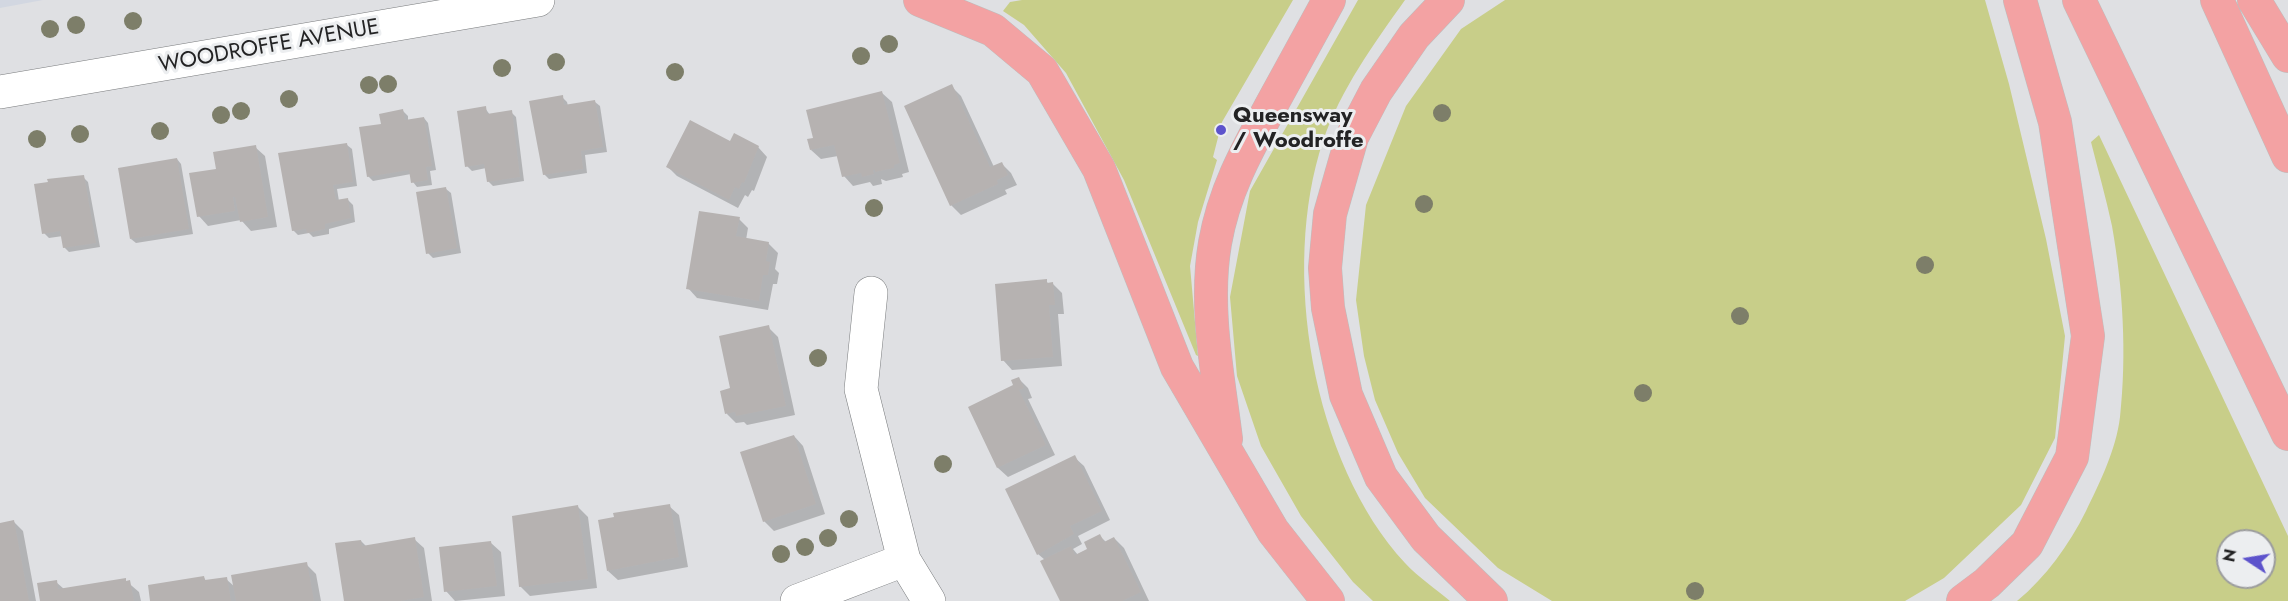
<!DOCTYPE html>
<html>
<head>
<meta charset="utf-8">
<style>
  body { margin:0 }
  #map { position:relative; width:2288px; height:601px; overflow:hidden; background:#dfe0e3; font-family:Jost,sans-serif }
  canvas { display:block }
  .north { position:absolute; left:2216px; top:529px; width:60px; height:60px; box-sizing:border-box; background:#eceef0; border:2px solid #9c9d9e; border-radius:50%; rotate:282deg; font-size:16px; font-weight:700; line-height:24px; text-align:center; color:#232324 }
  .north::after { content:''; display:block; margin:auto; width:21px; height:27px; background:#5d53cc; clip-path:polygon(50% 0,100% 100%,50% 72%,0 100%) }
</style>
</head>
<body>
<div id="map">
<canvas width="2288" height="601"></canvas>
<div class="north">N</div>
</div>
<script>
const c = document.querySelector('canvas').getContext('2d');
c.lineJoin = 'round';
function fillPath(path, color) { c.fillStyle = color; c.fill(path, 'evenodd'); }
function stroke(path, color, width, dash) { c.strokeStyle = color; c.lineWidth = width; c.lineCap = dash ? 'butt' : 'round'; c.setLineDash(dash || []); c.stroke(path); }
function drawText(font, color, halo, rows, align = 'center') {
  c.font = font + ' Jost,sans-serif'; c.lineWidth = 6; c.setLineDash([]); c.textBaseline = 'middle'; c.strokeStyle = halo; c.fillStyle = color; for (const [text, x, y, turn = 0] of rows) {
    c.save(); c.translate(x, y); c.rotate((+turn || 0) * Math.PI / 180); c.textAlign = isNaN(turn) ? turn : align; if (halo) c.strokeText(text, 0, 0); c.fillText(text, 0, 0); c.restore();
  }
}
fillPath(new Path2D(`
  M0,0H43L0,8Z`), '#d2d7e1');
fillPath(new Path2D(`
  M1022,0H1293L1222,122L1213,157L1217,160L1198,222L1190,266L1198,356L1196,355L1124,180L1066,73L1024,25L1003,11L1010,2Z
  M1358,0H1405C1373,45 1341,89 1323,141C1280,270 1312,462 1405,563C1418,577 1436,589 1450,601H1373L1353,582L1301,516L1261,446L1237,376L1230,297L1250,191Z
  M1505,0H1985L2009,84L2046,239L2065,336L2055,438L2021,505L1944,578L1905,601H1552L1498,568L1425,498L1398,453L1375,400L1364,356L1356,300L1366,205L1406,106L1461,29Z
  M2099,135L2288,536V601H2017C2046,577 2069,545 2086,511C2100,482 2116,450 2120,417C2127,354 2123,288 2112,226C2106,198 2098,170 2091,142ZM2228,541H2264V577H2228Z`), '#c8ce89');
fillPath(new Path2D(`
  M951,86L961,96L994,167L1002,164L1011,173L1017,185L1005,190L1007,194L961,215L951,205Z
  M882,93L892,102L909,172L902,174L903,177L886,181L881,179L882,184L873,186L870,182L853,186L844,176L838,156L821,159L811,150L815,139Z
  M562,97L567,102L568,106L595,102L600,106L607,152L585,155L587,173L549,179L544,174Z
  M485,108L490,115L511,112L516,117L524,181L493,186L488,181L486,168L472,171L467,166Z
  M403,111L408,116V121L424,118L428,123L436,170L430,171L432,185L417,187L413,182L411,174L373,181L368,176L383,125Z
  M731,143L758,147L767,157L754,191L752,190L748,197L745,195L738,208L677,176L668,167Z
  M347,145L352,149L357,186L337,189L339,201L348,200L353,205L355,222L329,229V234L313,237L309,233L298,235L293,230Z
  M255,147L265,156L277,227L251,231L241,220L208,226L199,216L218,170Z
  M177,159L181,164L193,234L136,243L131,239Z
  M83,177L88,182L100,247L69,252L64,247L63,236L49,238L44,233L49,183Z
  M446,189L451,193L461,253L433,258L428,253Z
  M739,219L748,228L746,240L768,243L778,253L775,269L779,273L777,284H773L768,310L697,298L688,288Z
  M1046,281L1049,284L1052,283L1062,293L1064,314H1058L1062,366L1012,370L1003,360Z
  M768,327L778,337L795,415L747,425L744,422L736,423L727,414L732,389Z
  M1019,379L1028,388L1032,398L1028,399L1055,455L1008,477L998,468L970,407L1015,386Z
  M794,436L803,446L825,514L774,531L764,521Z
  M1074,457L1084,466L1110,520L1078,536L1082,544L1073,549L1078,555L1089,550L1100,536L1106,542L1114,538L1124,548L1149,601H1061L1045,560L1038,554Z
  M669,506L679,515L688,567L618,580L608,571Z
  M578,507L588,517L597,588L530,596L520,586Z
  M14,522L23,531L36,601H0V524Z
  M414,539L424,548L432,601H346L361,541L366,546Z
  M491,543L501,552L505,596L455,601L446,591Z
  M306,564L316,574L321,601H152L204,578L207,582L226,579L235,587Z
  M125,580L139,592L141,601H41L56,582L64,589Z`), '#0003');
fillPath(new Path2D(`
  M952,84L990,167L1002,162L1008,175L997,180L998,184L950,206L904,106Z
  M882,91L900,163L894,165V168L875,172V170H873L874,174L862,177L861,173L842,177L834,145L810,150L807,139L813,138L806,110Z
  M563,95L564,105L595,100L603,147L581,151L583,169L543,175L529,101Z
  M486,106L487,114L512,110L520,177L487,182L484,164L465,167L457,111Z
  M403,109L405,120L424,117L432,166L426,167L428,180L411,183L409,170L367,177L359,127L381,124L379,114Z
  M690,120L730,141L734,133L759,146L744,183L742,182L739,189L735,187L729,200L666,167Z
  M347,143L353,182L333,185L336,200L348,198L351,218L325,224V229L307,233L306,229L292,231L278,153Z
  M256,145L268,217L240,222L235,197H233L235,211L197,217L189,173L216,169L213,152Z
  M177,158L189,229L130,239L118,168Z
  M84,175L96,243L63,248L60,231L42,234L34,184L48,182L47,179Z
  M446,187L457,248L426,254L416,192Z
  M699,211L740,217L736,236L769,242L766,261L770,262L768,275H763L759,301L686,289Z
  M1047,279V283L1053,282L1055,305H1049L1053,357L1001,361L995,284Z
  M769,325L786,406L736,416L735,412L725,414L720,391L730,388L719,336Z
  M1019,377L1024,388L1019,390L1046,445L997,468L968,407L1013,385L1011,380Z
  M794,435L816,504L763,522L740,452Z
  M1075,455L1102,511L1070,526L1074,534L1037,555L1005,489Z
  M670,504L679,557L607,571L598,520L614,517L613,513Z
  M578,505L588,579L519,587L512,516Z
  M14,520L29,601H0V523Z
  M1100,534L1104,542L1114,537L1141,592L1122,601H1060L1040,561L1071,546L1075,555L1087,549L1084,542Z
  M415,537L424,597L400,601H344L335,543L361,540L362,546Z
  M491,541L497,586L444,592L439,547Z
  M307,562L314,601H236L231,575Z
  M204,576L205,580L227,577L231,601H150L148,585Z
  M126,578V581L130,580L134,601H40L37,583L57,580L58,589Z`), '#b6b2b1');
const minor = new Path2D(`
  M871,293L861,389L904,560L929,601
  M797,601L904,560`);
const secondary = new Path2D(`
  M0,92L538,0`);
const motorway = new Path2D(`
  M920,0L993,30L1042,71L1099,169L1177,367L1273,531L1328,601
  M1448,0L1414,36L1376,91L1352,137L1330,214L1325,268L1328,308L1346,395L1381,477L1426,538L1491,601
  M2079,0L2288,434
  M2217,0L2288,156
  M2254,0L2288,56
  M1226,439C1218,375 1204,307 1215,243C1224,191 1247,150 1272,104C1291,70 1310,35 1329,0
  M1963,601L1987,583L2027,544L2072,457L2088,336L2055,122L2020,0`);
stroke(minor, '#797b7d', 34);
stroke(secondary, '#797b7d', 34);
stroke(motorway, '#bdbdbd', 34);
stroke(minor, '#fff', 33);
stroke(secondary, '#fff', 33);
stroke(motorway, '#f3a2a3', 33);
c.fillStyle = '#7d7e69';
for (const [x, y] of [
  [133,21],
  [76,25],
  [50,29],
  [889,44],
  [861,56],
  [556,62],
  [502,68],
  [675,72],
  [388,84],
  [369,85],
  [289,99],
  [241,111],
  [1442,113],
  [221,115],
  [160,131],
  [80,134],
  [37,139],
  [1424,204],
  [874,208],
  [1925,265],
  [1740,316],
  [818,358],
  [1643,393],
  [943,464],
  [849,519],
  [828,538],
  [805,547],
  [781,554],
  [1695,591]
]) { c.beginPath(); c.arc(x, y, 9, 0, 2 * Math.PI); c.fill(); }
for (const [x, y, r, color] of [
  [1221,130,6,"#5d53cc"]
]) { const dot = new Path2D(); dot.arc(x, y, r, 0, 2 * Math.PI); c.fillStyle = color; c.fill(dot); stroke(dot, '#eceef0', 2); }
drawText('22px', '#232324', '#eceef0', [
  ["WOODROFFE AVENUE",269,47,-10]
]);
drawText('bold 22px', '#232324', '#eceef0', [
  ["Queensway",1233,117],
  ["/ Woodroffe",1233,142]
], 'left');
</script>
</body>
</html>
